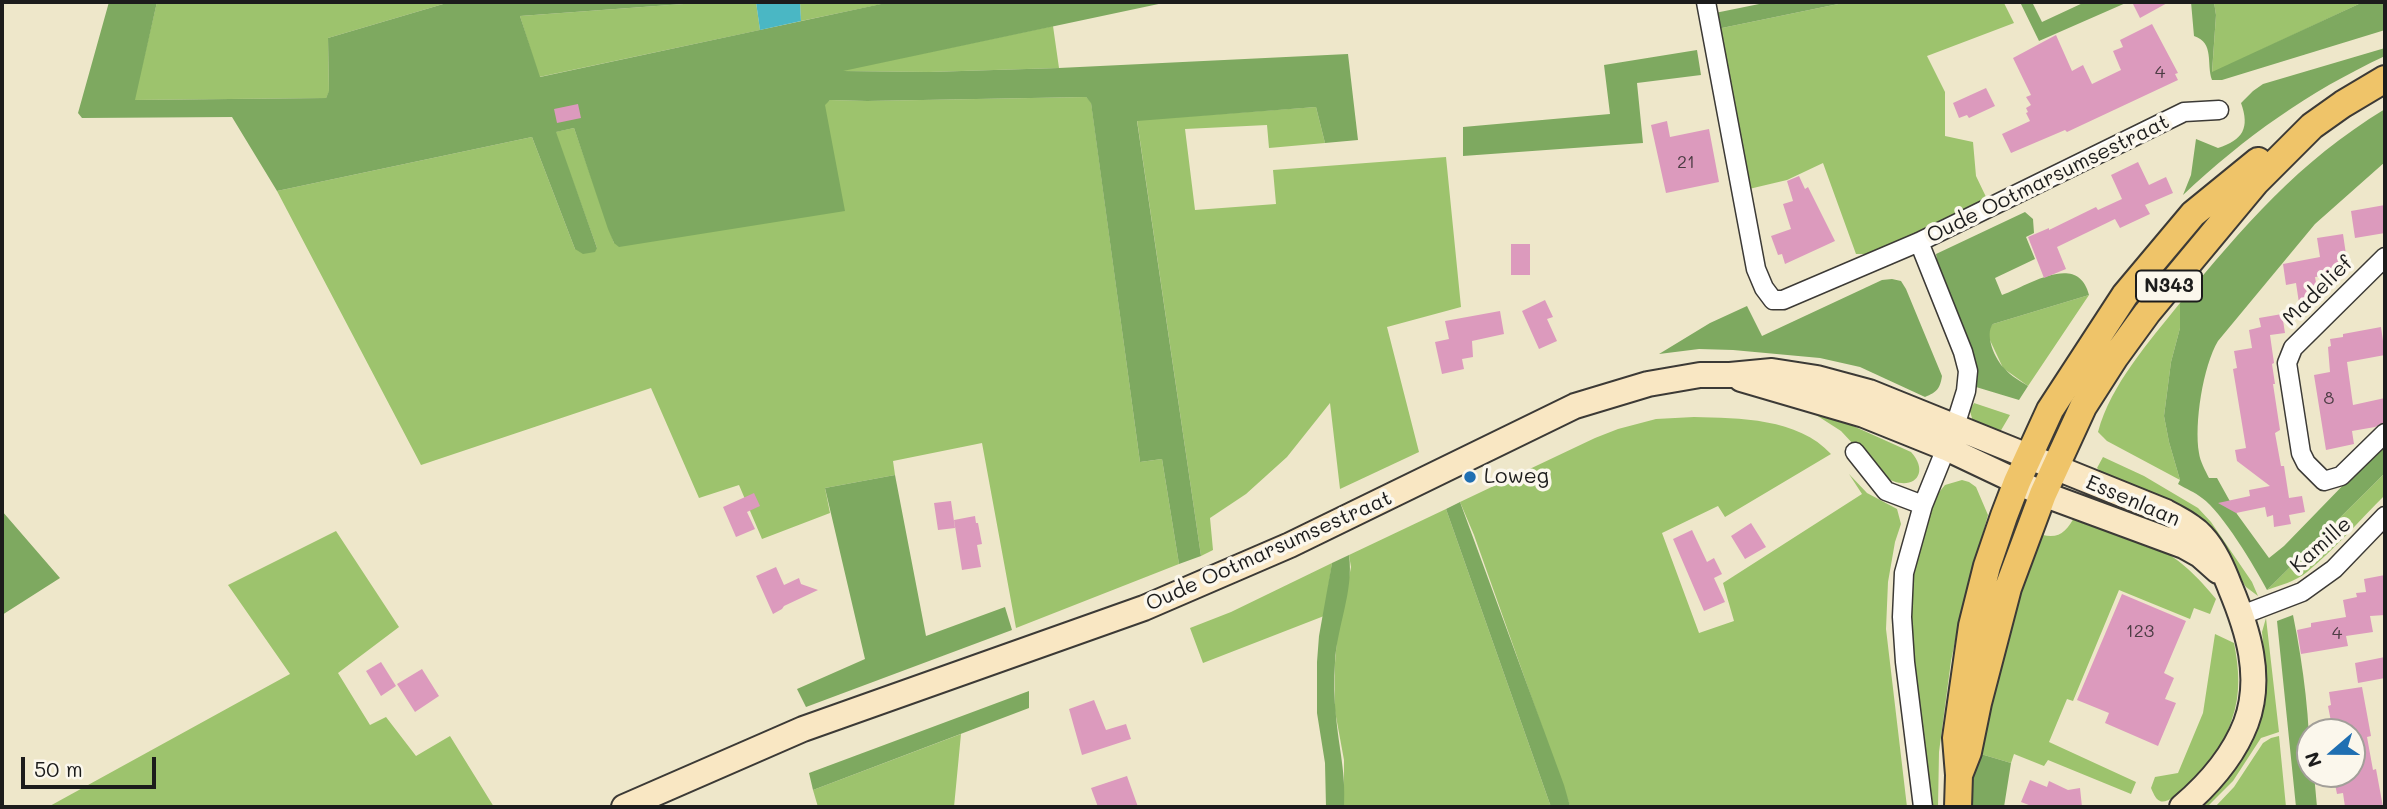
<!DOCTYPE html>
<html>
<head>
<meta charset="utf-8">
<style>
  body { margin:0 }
  #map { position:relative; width:2387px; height:809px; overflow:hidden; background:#eee7ca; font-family:Mali,sans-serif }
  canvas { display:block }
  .frame { position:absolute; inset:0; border:4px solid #1c1c1c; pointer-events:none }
  .north { position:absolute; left:2296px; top:718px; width:70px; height:70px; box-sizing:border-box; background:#fbf7ec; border:2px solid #a29f99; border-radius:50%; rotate:250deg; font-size:19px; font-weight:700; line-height:28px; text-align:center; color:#1c1c1c }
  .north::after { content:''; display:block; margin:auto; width:24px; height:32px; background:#1f6fb2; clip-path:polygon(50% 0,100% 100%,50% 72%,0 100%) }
  .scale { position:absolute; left:21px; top:757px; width:135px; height:32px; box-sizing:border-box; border:4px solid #1c1c1c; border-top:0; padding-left:9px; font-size:21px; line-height:24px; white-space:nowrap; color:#1c1c1c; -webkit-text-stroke:5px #fbf7ec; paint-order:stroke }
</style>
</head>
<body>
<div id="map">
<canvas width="2387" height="809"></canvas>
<div class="frame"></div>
<div class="north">N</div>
<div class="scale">50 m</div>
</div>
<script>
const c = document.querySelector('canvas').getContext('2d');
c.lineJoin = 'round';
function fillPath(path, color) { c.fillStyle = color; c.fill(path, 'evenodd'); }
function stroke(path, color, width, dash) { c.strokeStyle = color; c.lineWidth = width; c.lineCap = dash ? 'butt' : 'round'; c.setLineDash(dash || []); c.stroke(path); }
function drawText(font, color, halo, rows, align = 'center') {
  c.font = font + ' Mali,sans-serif'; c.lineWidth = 7; c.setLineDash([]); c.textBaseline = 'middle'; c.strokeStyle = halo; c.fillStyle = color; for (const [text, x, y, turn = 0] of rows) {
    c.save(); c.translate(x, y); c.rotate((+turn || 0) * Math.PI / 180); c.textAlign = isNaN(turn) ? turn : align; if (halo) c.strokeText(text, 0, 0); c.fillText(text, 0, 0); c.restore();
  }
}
fillPath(new Path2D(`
  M157,2H450L328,38L329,92L326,98L134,100Z
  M711,2H756L760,30L539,77L520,16Z
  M800,2H880L882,4L801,21Z
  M1848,2H2006L2004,3L2014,23L1927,56L1945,92V136L1973,142L1976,176L1987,199L1871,254H1856L1823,163L1787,180L1749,189L1717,29Z
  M2214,2H2363L2212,73L2216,15Z
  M1053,26L1059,68L929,72L839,71Z
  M1086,97L1091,102L1140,462L1162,459L1179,564L1016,628L982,443L893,461L895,475L825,488L830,513L762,539L739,485L699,498L651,388L421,465L277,191L532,137L575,249L597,248L555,132L574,128L614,243L830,100L867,101Z
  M1316,107L1325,143L1269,148L1267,125L1185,129L1195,210L1276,204L1273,170L1446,157L1461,307L1387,327L1419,452L1340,489L1330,403L1287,457L1246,494L1210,518L1213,550L1201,556L1137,120Z
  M2089,295L2028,386L2003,368L1988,336V329L1993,324Z
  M2180,303V328L2171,362L2164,416L2169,442L2180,480L2107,441L2098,432C2111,384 2149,342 2180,303Z
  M1974,403L2010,415L2000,432L1973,422L1970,411Z
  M1813,413L1842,421L1911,452C1932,475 1910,495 1882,475L1841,431Z
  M1694,417C1739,418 1798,418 1831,454L1725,517L1718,506L1662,533L1699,633L1734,621L1723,583L1862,494L1849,474L1867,493L1897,509L1901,524L1895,542L1888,582L1886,629L1907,807H1567L1570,806L1474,535L1460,502L1595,438L1618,429L1656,419Z
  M2103,457L2144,476L2198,508L2211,522L2252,582L2258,596L2246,587L2198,518L2189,510L2100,471L2097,468Z
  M2385,473V495C2360,520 2335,549 2307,572C2295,582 2280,585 2267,590Z
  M1962,480L1969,482L1976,487L1988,515L1962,607L1951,661L1939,752L1938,807H1929L1913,685L1910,585L1926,520L1936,496L1945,485Z
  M1446,509L1551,807H1344V760L1335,711V663L1337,639L1351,567L1349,555Z
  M2076,514L2092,520L2097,527L2150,548L2157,547C2183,562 2197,576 2216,599L2210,614L2194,608L2190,619L2119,590L2073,701L2067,699L2049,742L2136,782L2131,794L2048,760L2044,766L2014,754L2011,763L1974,752L2033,532C2057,541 2065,535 2076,514Z
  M336,531L399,627L338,673L370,725L386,717L416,756L450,736L494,807H48L290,674L228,585Z
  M1332,563L1324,616L1203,663L1190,628L1231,612Z
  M2266,618L2279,732L2261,738L2233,781L2207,807H2198L2264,691L2266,671L2262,632Z
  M2215,634L2234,643C2239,668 2241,694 2232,719C2227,734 2220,750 2211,763C2204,773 2171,806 2160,801C2155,799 2153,792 2151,788L2155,777L2178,773L2203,713Z
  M961,734L954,807H818L813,790Z
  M2279,736L2286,807H2215L2234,787L2263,743L2271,738Z`), '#9dc36d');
fillPath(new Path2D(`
  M109,2H157L135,100L326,98L329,91L328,38L450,2H711L520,16L540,77L881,4L880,2H1168L843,71L929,72L1059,68L1348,54L1358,140L1325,143L1316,107L1137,121L1201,556L1179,564L1162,459L1140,462L1091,103L1086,97L867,101L830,100L825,105L845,211L619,247L614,243L608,229L574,128L556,132L597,248L595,252L583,254L575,249L532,137L277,191L232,117L82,118L78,113Z
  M1769,2H1848L1717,29L1715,13Z
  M2020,2H2032L2042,22L2085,2H2128L2039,41Z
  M2191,2H2214L2216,15L2212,72L2363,2H2385V30L2222,80H2212C2206,64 2215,43 2194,36Z
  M2385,48V56C2308,92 2246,136 2183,195L2191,175L2196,139L2218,148C2243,140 2250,128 2241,103L2253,91L2263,84Z
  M1697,50L1701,75L1637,83L1643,143L1463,156V127L1610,114L1604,65Z
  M2385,109V162L2315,224L2218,341C2203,366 2194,424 2199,453C2200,461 2205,470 2209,478H2217L2237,514L2269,558L2284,546L2385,442V473L2267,590C2255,567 2222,512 2202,498C2195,492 2186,489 2178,484L2180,480L2169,442L2164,416L2171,362L2180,328V303C2244,226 2298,162 2385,109Z
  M2025,212L2033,219L2034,233L2026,237L2035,259L1995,278L2002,295C2028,286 2078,251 2089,295L1993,324C1984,334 1995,360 2005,369C2011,376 2020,381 2028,386L2019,400L1976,387L1978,371L1939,273L1936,254Z
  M1892,279L1901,281L1906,289L1942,376C1940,389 1937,392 1925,397L1860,367L1820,358L1733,350L1699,349L1659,354L1710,323L1747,306L1762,336L1882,280Z
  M895,475L926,636L1005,607L1012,630L806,707L797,689L865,659L825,488Z
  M1460,502L1564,785L1570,806L1551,807L1446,509Z
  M2,511L60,578L2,615Z
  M1349,555C1354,591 1337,626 1335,662C1334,680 1334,699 1336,716C1339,750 1346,772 1344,807H1326L1325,763L1317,713V662L1319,636L1332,563Z
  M2293,615C2304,670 2310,719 2310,774H2314L2317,807H2296L2277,621Z
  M1029,691V708L813,790L809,773Z
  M1974,752L2011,763L2004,807H1969Z`), '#7ea960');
fillPath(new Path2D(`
  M756,2H800L801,21L760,30Z`), '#4ab7c4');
fillPath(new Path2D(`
  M2132,2H2169L2140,18Z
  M2152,24L2178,73L2175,74L2178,80L2067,132L2065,130L2011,153L2002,134L2030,121L2026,113L2028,112L2026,108L2031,105L2026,97L2031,95L2013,58L2056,35L2072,71L2083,65L2092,84L2121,70L2113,51L2123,47L2120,40Z
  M1986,88L1995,106L1969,118L1967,115L1959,118L1953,103Z
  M578,104L581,118L557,123L554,109Z
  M1667,121L1670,137L1709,129L1719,182L1666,193L1651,125Z
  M2138,162L2149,185L2166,177L2173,193L2145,205L2150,214L2120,228L2115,219L2057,247L2066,269L2044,278L2028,237L2049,228V230L2096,207L2098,210L2122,199L2111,175Z
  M1799,176L1805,189L1808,187L1835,241L1785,264L1782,254L1778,255L1771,236L1791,229L1783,204L1793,201L1787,181Z
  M2385,205V233L2355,238L2351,211Z
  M2343,234L2348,268L2340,270V274L2315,277L2319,300L2299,303L2296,283L2286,285L2283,264L2320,257L2317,238Z
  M1511,244H1530V275H1511Z
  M1545,300L1553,317L1547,319L1557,341L1539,349L1522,311Z
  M1500,311L1504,334L1472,341L1473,357L1462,359L1464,369L1442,374L1435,342L1449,339L1445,321Z
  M2282,314L2285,333L2270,335L2274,363L2272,364L2275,384H2273L2280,430L2275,433L2281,466H2284L2289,498L2302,496L2305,512L2289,515L2291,524L2274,527L2273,515L2267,517L2265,507L2236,513L2218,503L2250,496L2249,490L2270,486L2237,461L2235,450L2246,448L2233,369L2237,368L2234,351L2252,348L2249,330L2261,327L2259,318Z
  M2381,327L2385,355L2347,362L2353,405L2385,398V422L2375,427L2352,431L2354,444L2326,450L2314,375L2330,372L2328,347L2331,346L2330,339L2343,337V334Z
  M754,493L760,506L747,512L755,529L736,537L723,507Z
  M951,501L955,528L938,530L934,503Z
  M975,516L976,523H978L982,544L977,545L981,567L962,570L954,520Z
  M1751,523L1766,547L1745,559L1731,536Z
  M1692,530L1707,562L1714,558L1722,574L1714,578L1725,602L1704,611L1673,539Z
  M776,567L784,585L799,578L801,584L818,590L784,606L782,609L773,614L756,576Z
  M2385,575V615L2370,616L2373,632L2346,636L2348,646L2301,654L2297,630L2311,627V623L2346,617L2343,600L2357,597L2356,593L2366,592L2364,579Z
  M2122,594L2186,621L2164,673L2174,678L2165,699L2176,703L2158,746L2105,723L2109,713L2077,700Z
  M2385,657V678L2358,683L2355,663Z
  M381,662L396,686L381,696L366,671Z
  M422,669L439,696L415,712L397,684Z
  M2362,687L2371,736L2367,737L2373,770L2376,769L2383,807H2345L2343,793L2337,794L2333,774H2352V732H2333L2328,706L2331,705L2329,692Z
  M1094,700L1106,730L1126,724L1131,739L1082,755L1069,709Z
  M1127,776L1138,807H1098L1091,788Z
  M2030,780L2047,787L2049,781L2068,790L2080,788L2082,807H2034L2021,802Z`), '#dc9abd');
const street = new Path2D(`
  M1706,2L1756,269L1764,288L1773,300H1783L1919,242L2184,112L2219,110
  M1919,242L1963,352L1968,371L1966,391L1955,426L1923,505L1904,573L1902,617L1905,662L1923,807
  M2385,257L2293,348L2287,363L2301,453L2306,463L2324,481L2341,476L2385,433
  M1855,452L1886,491L1923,505
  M2242,615L2302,592L2334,569L2385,516`);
const secondary = new Path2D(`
  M1741,379L1864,415L1946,448L2043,494L2184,546L2200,555L2218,571
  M624,807L803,729L1144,608L1290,545L1575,406L1648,384L1700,375H1730L1772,371L1817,378L1869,392L2166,512C2178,519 2192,525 2202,536C2215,550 2223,569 2230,587C2248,630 2263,677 2246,723C2233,757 2209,784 2182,807`);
const primary = new Path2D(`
  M1959,775L1968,752L1978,703L2008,588L2043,494L2083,407L2115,357L2147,313L2256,182L2312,126L2343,104L2385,79
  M1958,807L1959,775L1956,738L1972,626L1987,566L2004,516L2017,482L2050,410L2125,295L2193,214L2258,161`);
stroke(street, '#3c3a36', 21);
stroke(secondary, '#3c3a36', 28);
stroke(primary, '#3c3a36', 30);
stroke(street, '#fff', 18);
stroke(secondary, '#f9e7c3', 24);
stroke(primary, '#efc469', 26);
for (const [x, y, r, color] of [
  [1470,477,7,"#1f6fb2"]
]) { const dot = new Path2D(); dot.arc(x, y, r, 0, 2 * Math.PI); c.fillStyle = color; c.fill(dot); stroke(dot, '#fbf7ec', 2.5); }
drawText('18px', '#4c3c44', null, [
  ["4",2160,72],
  ["21",1686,162],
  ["8",2329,398],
  ["123",2140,631],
  ["4",2337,633]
]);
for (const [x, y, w] of [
  [2169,286,66]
]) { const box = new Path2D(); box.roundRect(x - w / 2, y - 15.5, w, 31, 5); c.fillStyle = '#fbf7ec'; c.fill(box); stroke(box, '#1c1c1c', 2); }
drawText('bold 19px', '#1c1c1c', null, [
  ["N343",2169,286]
]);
drawText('21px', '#1c1c1c', '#fbf7ec', [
  ["Oude Ootmarsumsestraat",2048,179,-26],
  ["Madelief",2318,291,-45],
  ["Essenlaan",2133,501,23],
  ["Kamille",2321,545,-41],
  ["Oude Ootmarsumsestraat",1269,551,-24]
]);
drawText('21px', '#1c1c1c', '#fbf7ec', [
  ["Loweg",1484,477]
], 'left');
</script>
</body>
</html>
